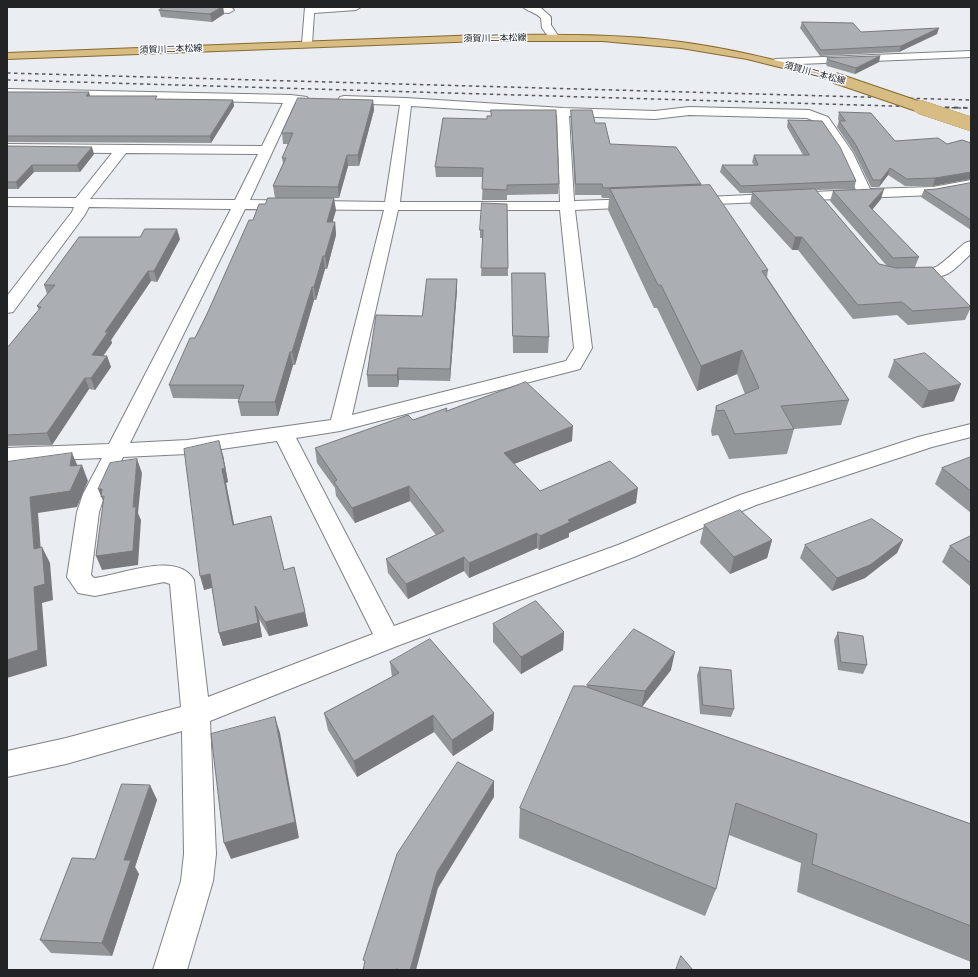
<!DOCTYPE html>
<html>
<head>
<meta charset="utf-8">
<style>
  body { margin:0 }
  #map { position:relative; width:978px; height:977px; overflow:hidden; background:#eaedf1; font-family:Barlow,sans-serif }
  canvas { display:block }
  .frame { position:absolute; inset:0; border:8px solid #222325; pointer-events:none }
</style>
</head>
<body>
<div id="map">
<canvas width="978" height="977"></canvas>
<div class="frame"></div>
</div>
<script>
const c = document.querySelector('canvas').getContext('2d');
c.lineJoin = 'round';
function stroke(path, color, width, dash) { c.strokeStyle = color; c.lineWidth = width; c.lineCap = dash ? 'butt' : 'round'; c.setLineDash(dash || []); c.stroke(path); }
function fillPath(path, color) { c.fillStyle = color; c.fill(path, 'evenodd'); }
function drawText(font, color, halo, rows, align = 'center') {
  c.font = font + ' Barlow,"Noto Sans JP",sans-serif'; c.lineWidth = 3; c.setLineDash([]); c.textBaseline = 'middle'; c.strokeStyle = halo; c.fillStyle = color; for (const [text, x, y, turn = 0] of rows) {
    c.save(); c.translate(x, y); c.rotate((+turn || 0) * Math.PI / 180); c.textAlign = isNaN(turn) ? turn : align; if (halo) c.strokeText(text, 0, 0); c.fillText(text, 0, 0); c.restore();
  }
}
const minor = new Path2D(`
  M183,7H227L232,8L234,10L229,13L188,10Z
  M305,7H361L356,10L314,13L312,44L307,47L302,44Z
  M523,7L541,8L551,17V25L559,37L558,39H550L542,28L541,18C535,12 527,11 523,7Z
  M971,51V57L775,65L770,62L775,59Z
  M7,89L291,95L307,97L309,100L307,103H295L250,200L385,202L400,105L340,103L338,100L340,97L344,96L406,98L563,108L655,111L689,107L809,110L828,117L853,153L870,189L933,187L971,180V188L933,195L691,205L686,204L684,201L686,198L856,190L839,153L819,123L807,118L689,115L655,119L569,116L574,201L639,199L644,200L646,203L644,206L639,207L575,210L592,348L580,369L340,431L296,438L394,626L618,545L740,495L918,437L971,424V437L932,447L756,505L634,557L397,646L210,721L216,854L213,881L187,970H153L181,881L184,854L182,731L66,764L7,777V751L66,738L181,707L170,584L164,582L95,596L78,593L67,577L77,512L83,494L102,458L7,462V448L109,444L231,209L89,207L84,216L13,312L7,313V296L72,212L74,207L7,206V198H76L112,153L7,152V144L262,146L283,103L7,95ZM411,106L557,115L560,202H400ZM126,153L258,154L235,200L90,199ZM245,209L384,210L331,420L187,440L130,443ZM398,210H560L574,348L566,361L352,415ZM277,441L373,634L208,697L194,580C178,550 121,575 94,578L91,575L99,512L105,494L123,457L187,454Z
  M971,241V254C964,260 957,268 949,273C938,279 913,281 901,278L899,275L901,272C912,269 925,271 936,267C945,262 957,249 965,243Z`);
const major = new Path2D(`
  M481,35C548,35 615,33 681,42C735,49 787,63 839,76L841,78L839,80L835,81L747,59L681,48L602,41H481L7,59V53Z`);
stroke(minor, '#7f8185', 2);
stroke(major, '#86692c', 2);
fillPath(minor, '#fff');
fillPath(major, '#d7bc83');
stroke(new Path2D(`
  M7,73L971,100
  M7,80L961,108`), '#57595c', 1.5, [3.5, 3.5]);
stroke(new Path2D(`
  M927,107L971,108`), '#57595c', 2, [4.5, 4.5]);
const majorBridgeFar1 = new Path2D(`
  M835,78L923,108`);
const majorBridge = new Path2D(`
  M920,107L971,124`);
stroke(majorBridgeFar1, '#86692c', 12, []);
stroke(majorBridge, '#86692c', 14, []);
stroke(majorBridgeFar1, '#d7bc83', 10);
stroke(majorBridge, '#d7bc83', 14);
fillPath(new Path2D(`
  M223,7L224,14L212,22L161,17L159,10Z
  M802,22L861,32L937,34L899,52L820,56L800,28Z
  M880,56L879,62L855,74L827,66L826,64L827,58Z
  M7,92L158,99L233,100L234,106L211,143L7,142Z
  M373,100L374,110L359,166H348L339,198H275L273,186L283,163L282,158L288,144H283L282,133Z
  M571,110L595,123L610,144L701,184L768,270L767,277L849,400L841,425L794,429L787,454L729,459L718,435L712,436L711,431L716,406L745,394L737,374L697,391L657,308H654L608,210L609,198H602L601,195H575L571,120Z
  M839,112L895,141L947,144L962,140L933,186H905L888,175L879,187H871L854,152L837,127L839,121L838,119Z
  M443,118L559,184L558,194L507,195V200H482L483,177H436L435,167Z
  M788,120L856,181L854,189L815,190L879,264L887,266L830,201L833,191L881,199L872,210L919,257L915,267L971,307L965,320L908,325L897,315L853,319L798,250H792L750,204L752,193H740L720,172L722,165H754L752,162L754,155H803L787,127Z
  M7,146L94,154L80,172H34L18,189H7Z
  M971,183V230L921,197L924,190L936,189Z
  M507,204L508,276H481L483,238H480V230Z
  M336,210L332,222H335L336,235L327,269H325L316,300H314L295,365H293L278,416H241L238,402L239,399L173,398L169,385L195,338L253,220Z
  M180,239L157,282L151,281L111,340L112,343L103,356H107L111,367L95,390L89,389L52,445L7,446V348L39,310L37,306L47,294L44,285Z
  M512,273L549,337L548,353H513Z
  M457,279V290L450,381L399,380L398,387H368L367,375Z
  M894,360L954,401L922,408L888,377Z
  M447,411L572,441L514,464L540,491L636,503L569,533V537L539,550L537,548L469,578L464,571L408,599L388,573L386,559L436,535L410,501L355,523L336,496L335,488L317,463L315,448Z
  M223,455L228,482L226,483L234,525L284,570L305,612L308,626L269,636L259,619L262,637L223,646L219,633L212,588L204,590Z
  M971,457V513L935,484L942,468Z
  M704,525L772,540L767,558L730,574L700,543Z
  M971,536V587L942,562L950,546Z
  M903,540L897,553L865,578L832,591L800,558L805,545Z
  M493,624L564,632L563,650L521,674L493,642Z
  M838,632L867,665L863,674L838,670L834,640Z
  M390,662L494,713L493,730L453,756L434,732L357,777L328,730L324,713L392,677Z
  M700,667L734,709L731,717L700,714L697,675Z
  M671,670L642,707L971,824V962L797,892L801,863L729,835L716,889L705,916L519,838L520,808L587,687V685Z
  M150,785L157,800L135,867L139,874L112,956L51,953L40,940Z`), '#939699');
fillPath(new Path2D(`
  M223,7L224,14L212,22L210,14Z
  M939,28L937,34L899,52L901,46Z
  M880,56L879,62L855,74L856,68Z
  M89,92L91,99L86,96Z
  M233,100L234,106L211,143L210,136Z
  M373,100L374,110L359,166L358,155Z
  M92,147L94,154L80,172L77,165Z
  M347,155L348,166L339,198L338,187Z
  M32,165L34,172L18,189L16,182Z
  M890,168L888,175L879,187L881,180Z
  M971,172V179L933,186L935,178Z
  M884,189L881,199L866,217L869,206Z
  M334,198L336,210L329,235L327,222Z
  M335,222L336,235L327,269L325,256Z
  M177,229L180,239L157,282L154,271Z
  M795,237H802L798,250H792Z
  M323,256L325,269L316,300L314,287Z
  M148,271L151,281L111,340L112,343L96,366L92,355L105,332Z
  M457,279V290L450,381V369Z
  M312,287L314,300L295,365L292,352Z
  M742,350L737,374L697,391L701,366Z
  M290,352L293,365L278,416L275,402Z
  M107,356L111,367L95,390L91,378Z
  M398,368L399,380L398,387L397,375Z
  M85,378L89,389L52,445L47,433Z
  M961,384L954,401L922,408L929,391Z
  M573,426L572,441L504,468V453Z
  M219,441L223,455L228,482L226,483L237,539L233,525L222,469Z
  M72,453L79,469L82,465L88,481L77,507L38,513L42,565L34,549L30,497L70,466Z
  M137,459L142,473L138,513L141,520L138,565L102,570L96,556L133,507Z
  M409,486L410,501L355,523L352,508Z
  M638,488L636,503L569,533V537L539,550L540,536L568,520Z
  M98,489H102L104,503Z
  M537,533V548L469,578V563Z
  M772,540L767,558L730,574L734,557Z
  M903,540L897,553L865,578L832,591L837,578Z
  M42,547L50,563L53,600L42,603L47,666L7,678V660L34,587Z
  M464,557V571L408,599L406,584Z
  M210,574L214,587L204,590L200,576Z
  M255,606L259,619L262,637L223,646L219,633Z
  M305,612L308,626L269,636L265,622Z
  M564,632L563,650L521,674V657Z
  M675,652L671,670L641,708L645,691Z
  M494,713L493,730L453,756L452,740Z
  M433,715L434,732L357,777L354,761Z
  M275,717L280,733L299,838L231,859L224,843Z
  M494,781V797L438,888L416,970H410L437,872Z
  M150,785L157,800L135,867L139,874L112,956L102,943L124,860Z`), '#787a7d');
const building = new Path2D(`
  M164,7H222L210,14L159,10Z
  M802,22L853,23L861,32L939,28L901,46L821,50Z
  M880,56L856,68L829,60L827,58Z
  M7,92H89L86,96H157L155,99L233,100L210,136H7Z
  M298,98L373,100L358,155H347L338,187L273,186L286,158H282L293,133H282Z
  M491,110H556L559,184L507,185V190L482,189L483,168L435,167L443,118L487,119V116H491Z
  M571,110H592L595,123H605L610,144L676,147L701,184L603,188L602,184H576Z
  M839,112L871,113L895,141L938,138L947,144L962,140L971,143V172L935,178L907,179L890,168L881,180H873L856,145L839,121H845Z
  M788,120L822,121L840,147L856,181L741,186L722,165H758L754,155H809Z
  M7,146L92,147L77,165H32L16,182H7Z
  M971,183V220L924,190L936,189Z
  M710,185L768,270L762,271L849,400L781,406L794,429L735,434L724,410L717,411L716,406L759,388L742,350L701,366L661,285H658L610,189Z
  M815,189L879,264L896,268L932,267L971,307L913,311L902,302L858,305L802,237H795L752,192Z
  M884,189L869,206L919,257L893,258L833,191Z
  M268,198H334L327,222H335L325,256H323L314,287H312L292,352H290L275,402H238L244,385H169L190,338H195L207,314L249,220H253L259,204H265Z
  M482,203L507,204L508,268H481L483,230H480Z
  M145,229H177L154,271H148L105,332H108L92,355L107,356L91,378H85L47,433L7,435V348L41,307L37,306L55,285H44L79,237H140Z
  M512,273H545L549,337L513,336Z
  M427,279H457L450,369L398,368L397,375H367L376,315L422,316Z
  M925,353L961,384L929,391L894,360Z
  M526,382L573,426L504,453L540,491L610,461L638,488L568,520L570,522L540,536L537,533L469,563L464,557L406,584L386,559L444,531L409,486L352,508L334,482L337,480L315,448L408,415L413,420L447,408L446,411Z
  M219,441L225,468L222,469L233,525L271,516L284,570L294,567L305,612L265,622L255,606L258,623L219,633L210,574L200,576L184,449Z
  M72,453L70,466L82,465L70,491L30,497L34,549L42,547L45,584L34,587L38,650L7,660V462Z
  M971,457V491L942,468Z
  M137,459L133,507H136L133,551L96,556L104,496L101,497L102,489H98L110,463Z
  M740,510L772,540L734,557L704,525Z
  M872,519L903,540L870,565L837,578L805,545Z
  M971,536V563L950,546Z
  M536,601L564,632L521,657L493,624Z
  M634,629L675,652L645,691L587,685Z
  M838,632L863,636L867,665L841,662Z
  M430,639L494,713L452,740L433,715L354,761L324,713L399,673L390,662Z
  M700,667L731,670L734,709L703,705Z
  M574,686H584L971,824V926L812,864L817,834L736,803L716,889L520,808Z
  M275,717L295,822L224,843L211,734Z
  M458,762L494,781L437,872L410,970H401L396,969V970H363L365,961L363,960L397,854Z
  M122,784L150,785L124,860H131L102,943L40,940L72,858L95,859Z
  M681,956L693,970H676Z`);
fillPath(building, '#abaeb2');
stroke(building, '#787a7d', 1);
drawText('9px', '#222325', '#f7faff', [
  ["須賀川二本松線",495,38,-1],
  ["須賀川二本松線",171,49,-2],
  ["須賀川二本松線",815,73,15]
]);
</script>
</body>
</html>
